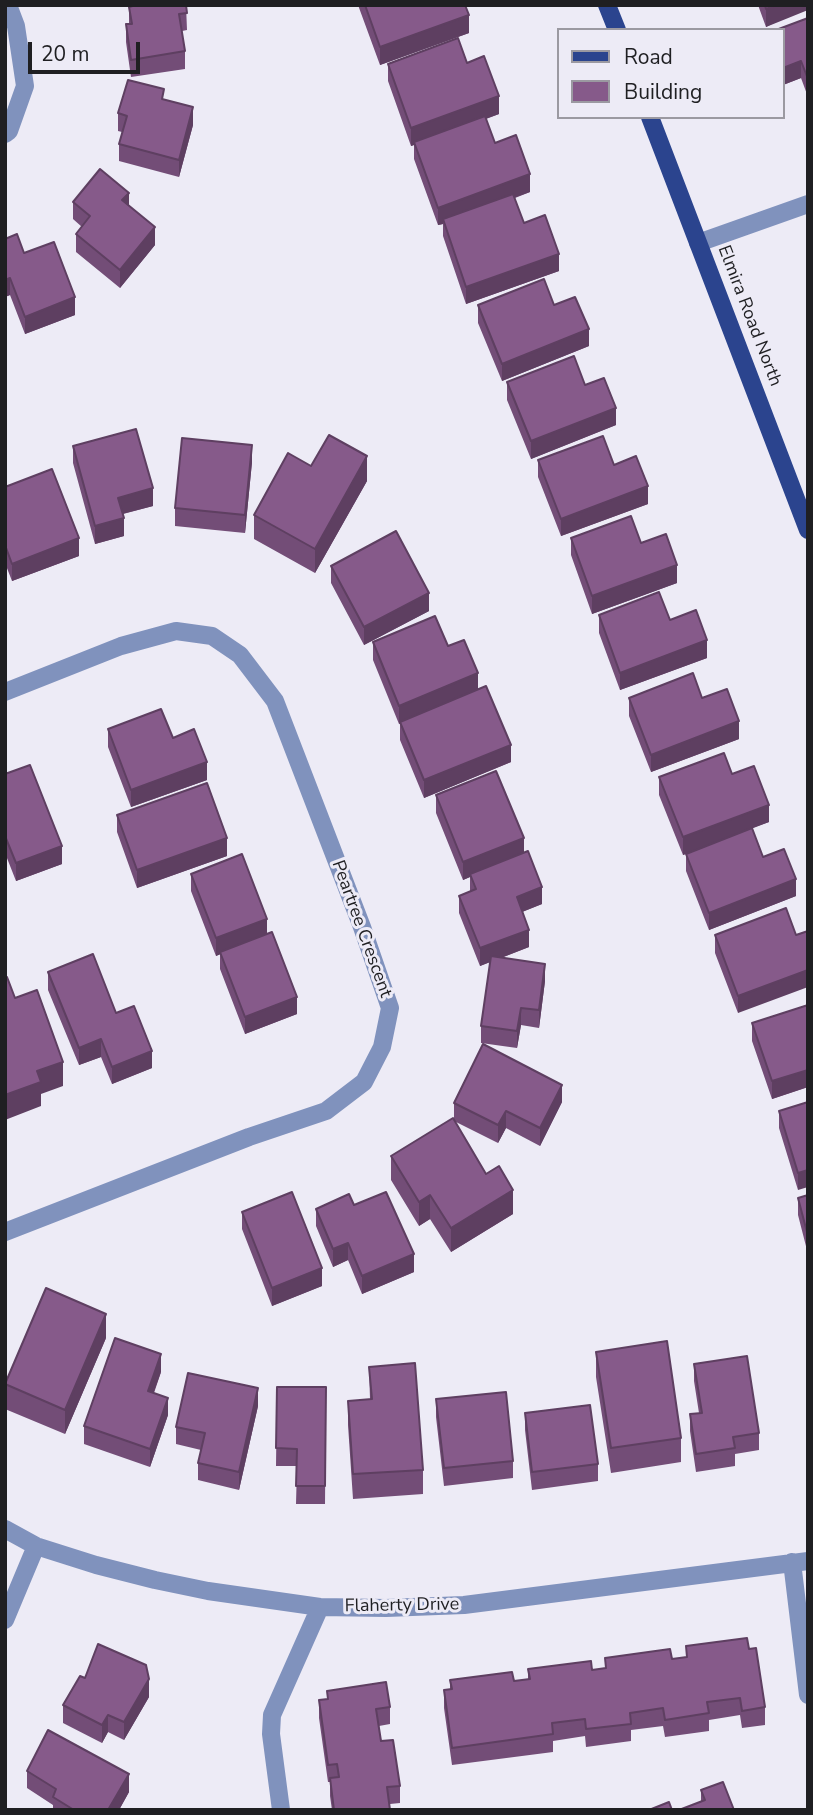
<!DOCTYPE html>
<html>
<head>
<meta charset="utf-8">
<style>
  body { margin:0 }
  #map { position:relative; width:813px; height:1815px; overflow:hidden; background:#edebf6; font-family:"Nunito Sans",sans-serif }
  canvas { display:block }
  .frame { position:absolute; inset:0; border:7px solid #1f1f22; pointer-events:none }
  .legend { position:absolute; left:557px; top:28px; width:228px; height:91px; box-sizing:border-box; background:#edebf6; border:2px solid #9b99a1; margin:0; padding:9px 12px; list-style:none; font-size:21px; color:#1f1f22 }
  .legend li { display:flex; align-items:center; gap:14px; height:35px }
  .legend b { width:35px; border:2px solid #9b99a1 }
  .scale { position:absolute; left:28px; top:42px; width:112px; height:32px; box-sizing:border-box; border:4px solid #1f1f22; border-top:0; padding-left:9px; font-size:21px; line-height:24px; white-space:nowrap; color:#1f1f22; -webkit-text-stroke:5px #edebf6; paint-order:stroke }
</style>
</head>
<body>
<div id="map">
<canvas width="813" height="1815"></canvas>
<div class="frame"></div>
<ul class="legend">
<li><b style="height:9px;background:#2b448e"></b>Road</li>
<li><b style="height:19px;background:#865a8a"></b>Building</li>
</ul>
<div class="scale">20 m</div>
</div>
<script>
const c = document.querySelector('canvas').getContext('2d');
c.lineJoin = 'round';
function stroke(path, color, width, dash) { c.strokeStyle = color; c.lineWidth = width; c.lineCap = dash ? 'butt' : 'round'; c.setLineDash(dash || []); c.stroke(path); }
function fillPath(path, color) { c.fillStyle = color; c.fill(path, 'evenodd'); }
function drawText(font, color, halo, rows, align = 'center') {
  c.font = font + ' "Nunito Sans",sans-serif'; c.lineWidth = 6; c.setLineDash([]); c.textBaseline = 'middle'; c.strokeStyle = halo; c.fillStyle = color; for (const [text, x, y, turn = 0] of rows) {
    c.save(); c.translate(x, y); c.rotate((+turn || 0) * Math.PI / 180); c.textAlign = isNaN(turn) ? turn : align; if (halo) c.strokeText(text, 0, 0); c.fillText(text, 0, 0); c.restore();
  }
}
stroke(new Path2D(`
  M5,134L9,131L25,86L16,26L8,5
  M698,243L808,204
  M5,692L121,646L176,631L212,636L240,655L275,701L362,927L390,1008L382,1047L364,1082L326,1111L249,1137L5,1232
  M5,1529L36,1546L96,1565L155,1580L208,1591L320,1607L386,1608L464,1605L808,1561
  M792,1562L808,1695
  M5,1620L36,1546
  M281,1810L271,1734L272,1715L320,1607`), '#8092bd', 18);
stroke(new Path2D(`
  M607,5L617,30
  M650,117L808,530`), '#2b448e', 18);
fillPath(new Path2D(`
  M133,5H186L187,30L182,31L185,51V69L131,77L126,42V24H129V7Z
  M358,5H465L469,33L380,65Z
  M758,5H808L766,27Z
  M808,18V97L801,78L783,85Z
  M467,63L499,114L486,119L495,143L530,192L515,198L524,223L559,271L466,304L443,236V224L438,225L414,159V145L411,146L388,81V64Z
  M164,100L193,125L179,177L119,161V144L122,132L118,131V113Z
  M73,202L129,205L155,245L120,288L76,252V234L82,227L73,219Z
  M5,239L24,253L75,315L25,334L10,295L5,297Z
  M478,305H554L589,346L502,381L478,323Z
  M507,382L585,385L616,425L531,459L507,400Z
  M73,446L153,506L123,514L124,536L95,544L73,463Z
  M538,460L614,465L648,504L561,536L538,477Z
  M252,462L245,533L175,526V508Z
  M311,466L367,481L315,573L254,539V515Z
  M5,487L79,556L12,581L5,563Z
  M571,538L641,543L677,583L592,614L571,555Z
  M331,566L429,611L364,645L331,583Z
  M599,615L670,620L707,658L620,690L599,633Z
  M373,642L448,646L478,690L511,762L424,798L400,740V723L399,724L373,660Z
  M629,698H702L739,739L651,772L629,716Z
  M108,729L173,738L207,780L131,807L108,747Z
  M5,774L62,864L16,881L5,853Z
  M732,774L769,822L752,828L763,857L796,896L709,930L686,871V854L707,845L683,855L659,795V777Z
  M436,795L524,853L542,904L522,912L529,947L501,958L545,981L539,1028L521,1025L517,1048L481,1043V1026L490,962L480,966L459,913V896L470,891V877L463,880L436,813Z
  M117,815L227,856L137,888L117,832Z
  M191,874L267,934L297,1014L245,1034L220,969V954L216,956L191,891Z
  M786,908L738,1013L715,953V935Z
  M48,972L116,1013L152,1068L112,1084L101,1057L79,1065L48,990Z
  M808,1005V1087L772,1099L752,1041V1023Z
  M562,1102L540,1146L506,1128L498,1143L454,1121L486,1174L513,1214L451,1252L430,1219L419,1226L391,1180V1156L454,1119V1103Z
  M808,1102L798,1190L779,1128V1111Z
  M808,1195V1254L798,1215V1198Z
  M354,1205L414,1272L362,1294L348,1260L333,1267L316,1226V1209Z
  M242,1212L322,1286L272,1306L242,1229Z
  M106,1338L65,1434L5,1409V1383Z
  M596,1352L681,1438V1462L611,1473L596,1377Z
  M694,1364L759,1433V1450L735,1454V1466L696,1472L690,1431V1414L699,1413L694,1381Z
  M369,1367L423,1470V1494L353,1499L348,1425V1401L370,1399Z
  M161,1372L154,1393L168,1415L150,1467L84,1444V1426Z
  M277,1387H326L325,1504H296L297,1466H276Z
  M436,1399L513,1461V1478L444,1486L436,1417Z
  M258,1406L239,1490L198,1480V1463L201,1450L176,1444V1427Z
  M525,1413L598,1464V1481L532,1490L525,1430Z
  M686,1646L749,1649L765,1707V1725L742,1728L740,1715L709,1720V1731L665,1737L663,1726L631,1730V1741L586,1747L585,1736L553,1741V1752L452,1765L444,1708V1690L450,1689V1680L514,1681L528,1679V1669L592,1670L605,1669V1658L672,1659L686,1658Z
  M85,1678L149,1697L124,1740L108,1732L102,1743L63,1723V1705Z
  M327,1691L390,1707V1724L379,1726L381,1741L400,1786V1803L390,1804V1810H332L330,1796V1782H328L319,1718V1700L327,1699Z
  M27,1771L129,1792L119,1810H53V1805L27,1788Z
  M701,1790L734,1810L701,1802Z`), '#734d77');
fillPath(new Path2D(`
  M776,5H808V10L766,27V9Z
  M469,15V33L380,65V47Z
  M801,61V78L783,85V68Z
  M499,96V114L415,144L414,142V145L411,146V128Z
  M193,107V125L179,177V160Z
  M530,174V192L444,223L443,219V224L438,225V208Z
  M129,193V210L122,200Z
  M155,227V245L120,288V270Z
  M559,254V271L466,304V287Z
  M10,278V295L5,297V280Z
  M75,297V315L25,334V317Z
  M589,329V346L502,381V364Z
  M616,408V425L531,459V441Z
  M252,445V462L245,533V515Z
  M367,456V481L315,573V549Z
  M648,486V504L561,536V519Z
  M153,488V506L118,515V498Z
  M124,518V536L95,544V526Z
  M79,538V556L12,581V564Z
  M677,565V583L592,614V596Z
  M429,593V611L364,645V627Z
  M707,640V658L620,690V673Z
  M478,673V690L399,724V706Z
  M739,721V739L651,772V755Z
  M511,745V762L424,798V780Z
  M207,762V780L131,807V790Z
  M769,805V822L683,855V837Z
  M227,838V856L137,888V870Z
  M524,838V855L470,874V877L463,880V862Z
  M62,846V864L16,881V863Z
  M796,879V896L709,930V913Z
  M542,887V904L517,914V897Z
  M267,919V936L216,956V938Z
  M529,930V947L480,966V948Z
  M545,964V981L539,1028V1010Z
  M808,970V987L738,1013V996Z
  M297,997V1014L245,1034V1017Z
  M521,1008V1025L517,1048V1031Z
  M101,1039V1057L79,1065V1048Z
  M152,1051V1068L112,1084V1067Z
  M63,1062V1086L41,1094V1106L5,1120V1095L37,1071Z
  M808,1070V1087L772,1099V1081Z
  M562,1085V1102L540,1146V1128Z
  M506,1111V1128L498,1143V1125Z
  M808,1170V1187L798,1190V1173Z
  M513,1190V1214L451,1252V1228Z
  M430,1195V1219L419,1226V1202Z
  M348,1243V1260L333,1267V1249Z
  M414,1254V1272L362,1294V1276Z
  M322,1268V1286L272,1306V1288Z
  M106,1314V1338L65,1434V1410Z
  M161,1354V1372L148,1408V1391Z
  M258,1388V1406L239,1490V1472Z
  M168,1398V1415L150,1467V1449Z
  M149,1679V1697L124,1740V1722Z
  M108,1715V1732L102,1743V1725Z
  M129,1774V1792L119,1810H108Z`), '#5e3f61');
const building = new Path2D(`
  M136,5H186L187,13L179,14L185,51L131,60L126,24H132L129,7Z
  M365,5H465L469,15L380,47Z
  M765,5H776L766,9Z
  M808,18V79L801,61L783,68V30H776Z
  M458,38L467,63L484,56L499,96L411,128L388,64Z
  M128,80L164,89L162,99L193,107L179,160L119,144L127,116L118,113Z
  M485,116L495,143L516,135L530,174L438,208L414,142Z
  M100,169L129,193L122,200L155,227L120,270L76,234L90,216L73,202Z
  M513,194L524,223L545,215L559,254L466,287L443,219Z
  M17,234L24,253L54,242L75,297L25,317L10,278L5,280V239Z
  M544,279L554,305L575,297L589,329L502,364L478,305Z
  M574,356L585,385L604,378L616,408L531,441L507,382Z
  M136,429L153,488L118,498L124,518L95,526L73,446Z
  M329,435L367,456L315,549L254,515L288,453L311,466Z
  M603,436L614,465L636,456L648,486L561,519L538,460Z
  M182,438L252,445L245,515L175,508Z
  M52,469L79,538L12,564L5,545V487Z
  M631,516L641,543L666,534L677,565L592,596L571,538Z
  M396,531L429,593L364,627L331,566Z
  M659,592L670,620L696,610L707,640L620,673L599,615Z
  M435,616L448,646L464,640L478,673L399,706L373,642Z
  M693,673L702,698L727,689L739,721L651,755L629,698Z
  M486,686L511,745L424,780L400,722Z
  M161,709L173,738L194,729L207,762L131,790L108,729Z
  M724,753L732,774L754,766L769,805L683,837L659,777Z
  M30,765L62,846L16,863L5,836V774Z
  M496,771L524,838L463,862L436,795Z
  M207,783L227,838L137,870L117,815Z
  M752,828L763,857L784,849L796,879L709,913L686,854Z
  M528,851L542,887L517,897L529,930L480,948L459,896L476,889L470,874Z
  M242,854L267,919L216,938L191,874Z
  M786,908L796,935L808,931V970L738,996L715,935Z
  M272,932L297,997L245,1017L220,952Z
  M93,954L116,1013L134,1006L152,1051L112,1067L101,1039L79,1048L48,972Z
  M491,956L545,964L539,1010L521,1008L517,1031L481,1026Z
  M7,977L15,998L37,990L63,1062L37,1071L41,1082L5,1095V978Z
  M808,1005V1070L772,1081L752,1023Z
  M483,1044L562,1085L540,1128L506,1111L498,1125L454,1103Z
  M808,1102V1170L798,1173L779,1111Z
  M453,1118L486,1174L499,1166L513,1190L451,1228L430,1195L419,1202L391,1156Z
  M292,1192L322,1268L272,1288L242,1212Z
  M386,1192L414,1254L362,1276L348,1243L333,1249L316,1209L349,1194L354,1205Z
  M808,1195V1236L798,1198Z
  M46,1288L106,1314L65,1410L5,1384Z
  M115,1338L161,1354L148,1391L168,1398L150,1449L84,1426Z
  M667,1341L681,1438L611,1448L596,1352Z
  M747,1356L759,1433L733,1437L735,1448L696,1454L690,1414L702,1413L694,1364Z
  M415,1363L423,1470L353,1474L348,1401L372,1399L369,1367Z
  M188,1373L258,1388L239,1472L198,1463L205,1433L176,1427Z
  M277,1387H326L325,1486H296L297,1449L276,1448Z
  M506,1392L513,1461L444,1468L436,1399Z
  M590,1405L598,1464L532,1472L525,1413Z
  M747,1638L749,1649L756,1648L765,1707L742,1711L740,1698L707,1702L709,1713L665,1720L663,1708L630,1713L631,1724L586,1729L585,1719L552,1723L553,1734L452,1748L444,1690L452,1689L450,1680L512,1672L514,1681L530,1679L528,1669L591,1661L592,1670L606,1668L605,1658L670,1649L672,1659L687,1657L686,1646Z
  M98,1644L146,1665L149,1679L124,1722L108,1715L102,1725L63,1705L80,1676L85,1678Z
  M386,1682L390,1707L376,1709L381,1741L393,1740L400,1786L387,1787L390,1810H334L330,1778L339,1777L337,1764L328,1765L319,1700L328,1699L327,1691Z
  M48,1730L129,1774L108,1810H74L53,1797L56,1789L27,1771Z
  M723,1782L734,1810H679L705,1800L701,1790Z
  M669,1802L672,1810H649Z`);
fillPath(building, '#865a8a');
stroke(building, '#5e3f61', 2);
drawText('18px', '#1f1f22', '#edebf6', [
  ["Elmira Road North",749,316,69],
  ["Peartree Crescent",361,929,70],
  ["Flaherty Drive",402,1606,-1]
]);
</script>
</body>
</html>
